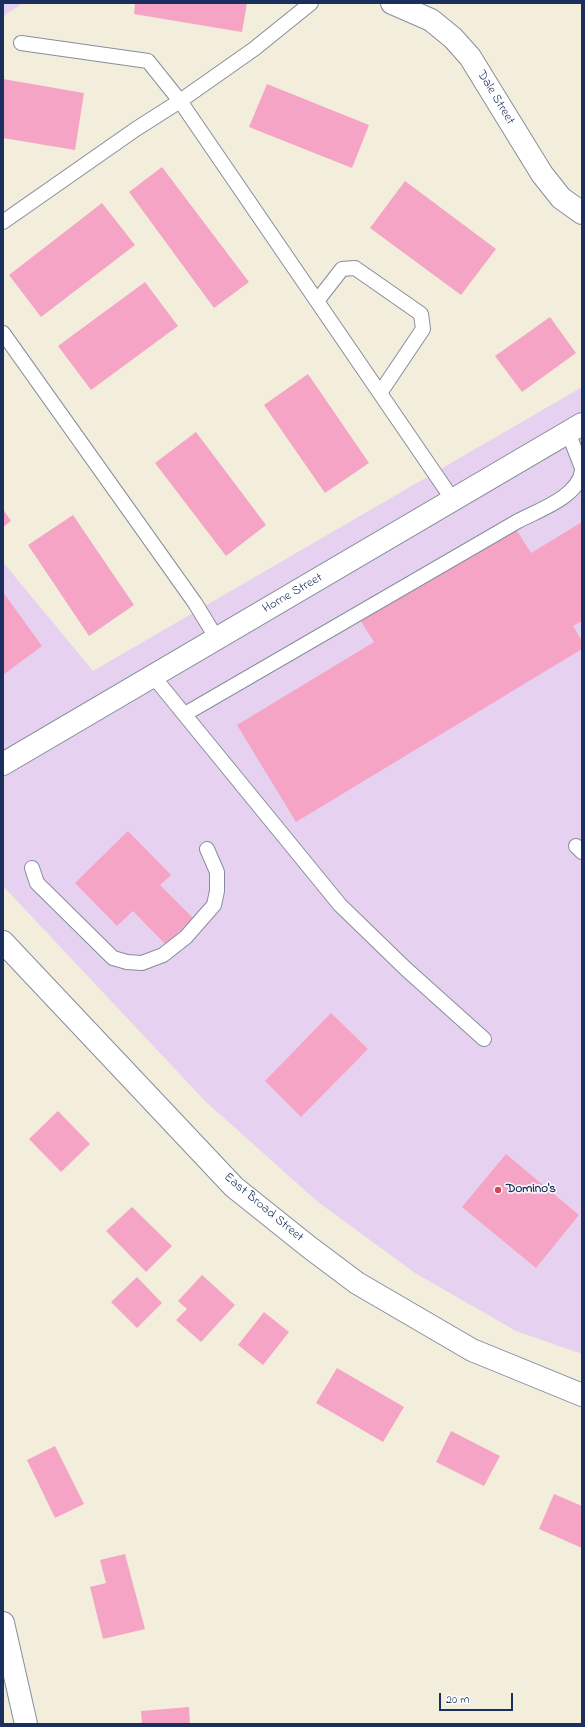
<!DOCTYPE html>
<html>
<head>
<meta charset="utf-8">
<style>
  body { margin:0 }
  #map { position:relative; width:585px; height:1727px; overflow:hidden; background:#f2eedb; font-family:"Indie Flower",sans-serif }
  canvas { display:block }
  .frame { position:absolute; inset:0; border:4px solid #1b2f5e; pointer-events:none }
  .scale { position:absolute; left:439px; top:1693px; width:74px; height:18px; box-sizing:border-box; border:2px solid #1b2f5e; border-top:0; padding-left:5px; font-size:12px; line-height:14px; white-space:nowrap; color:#1b2f5e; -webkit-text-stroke:3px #fff; paint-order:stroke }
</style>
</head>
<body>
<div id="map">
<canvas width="585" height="1727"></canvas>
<div class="frame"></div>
<div class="scale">20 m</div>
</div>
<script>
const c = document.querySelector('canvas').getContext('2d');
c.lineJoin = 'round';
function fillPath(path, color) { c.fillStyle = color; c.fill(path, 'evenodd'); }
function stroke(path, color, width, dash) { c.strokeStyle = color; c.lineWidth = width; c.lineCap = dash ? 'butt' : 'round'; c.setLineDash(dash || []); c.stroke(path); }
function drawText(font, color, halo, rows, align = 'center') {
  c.font = font + ' "Indie Flower",sans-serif'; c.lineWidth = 3; c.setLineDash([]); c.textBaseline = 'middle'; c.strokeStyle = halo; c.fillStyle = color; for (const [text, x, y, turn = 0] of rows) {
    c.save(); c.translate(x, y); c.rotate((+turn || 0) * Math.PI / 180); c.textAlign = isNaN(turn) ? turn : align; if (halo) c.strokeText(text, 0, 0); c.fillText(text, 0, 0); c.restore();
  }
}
fillPath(new Path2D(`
  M3,3H23L3,16Z
  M582,387V1354L516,1331L415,1273L318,1202L206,1102L3,886V562L93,671Z`), '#e6d2f0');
fillPath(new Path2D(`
  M135,3H247L242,32L134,14Z
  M3,79L84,93L75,150L3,138Z
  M267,84L369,125L352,168L249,127Z
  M162,167L249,282L214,308L129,192Z
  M405,181L496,249L461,295L370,228Z
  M102,203L135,245L41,317L9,275Z
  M145,282L178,326L91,390L58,346Z
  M550,317L576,353L522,392L495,356Z
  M308,374L369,463L325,493L264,405Z
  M196,432L266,525L226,556L155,463Z
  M3,509L11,521L3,527Z
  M73,515L134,605L89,636L28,545Z
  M582,522V621L573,626L582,641V649L296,822L237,725L374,642L360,620L514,526L531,553Z
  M3,592L42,646L3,675Z
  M128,831L171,875L160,885L193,918L166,945L133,911L117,926L75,883Z
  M331,1013L368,1049L301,1117L265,1081Z
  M58,1111L90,1144L61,1172L29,1139Z
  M506,1154L579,1215L536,1268L462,1207Z
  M132,1207L172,1246L146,1272L106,1231Z
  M202,1275L235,1305L201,1342L176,1320L187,1309L178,1301Z
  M137,1277L162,1303L137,1328L111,1302Z
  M264,1312L289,1332L263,1365L238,1345Z
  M337,1368L404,1407L383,1442L316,1403Z
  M451,1431L500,1456L484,1486L436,1462Z
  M55,1446L84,1504L55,1518L27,1460Z
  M554,1494L582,1506V1548L539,1529Z
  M125,1554L145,1629L103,1639L90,1587L106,1583L100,1560Z
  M189,1707L190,1724H142L141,1711Z`), '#f6a4c6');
const service = new Path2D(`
  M21,43L148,61L180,101L254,49L311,3
  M3,222L136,129L180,101L453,500
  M317,301L342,269L355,268L421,314L423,329L380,393
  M3,333L195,603L217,639
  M568,432L582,468
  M153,676L340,905L406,969L484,1039
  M185,714L518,521C539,510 578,497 582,471
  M576,846L582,852
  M32,868L37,883L113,958L127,962L142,963L163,955L186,937L214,905L217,891V872L207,849`);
const minor = new Path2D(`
  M392,3L431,20L453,38L470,57L542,174L561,198L582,213
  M3,764L582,424
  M3,1623L26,1724`);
const secondary = new Path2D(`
  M3,942L234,1187L309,1247L357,1283L472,1350L582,1395`);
stroke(service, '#868e9c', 16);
stroke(minor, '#868e9c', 24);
stroke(secondary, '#868e9c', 24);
stroke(service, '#fff', 14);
stroke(minor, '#fff', 22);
stroke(secondary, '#fff', 22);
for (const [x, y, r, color] of [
  [498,1190,4,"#d1495b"]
]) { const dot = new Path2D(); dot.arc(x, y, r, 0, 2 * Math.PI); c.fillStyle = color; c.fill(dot); stroke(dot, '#fff', 1.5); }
drawText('13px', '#1b2f5e', '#fff', [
  ["Dale Street",495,98,59],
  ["Horne Street",293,594,-30],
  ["East Broad Street",263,1208,40]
]);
drawText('bold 13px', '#1b2f5e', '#fff', [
  ["Domino's",506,1190]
], 'left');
</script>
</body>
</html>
